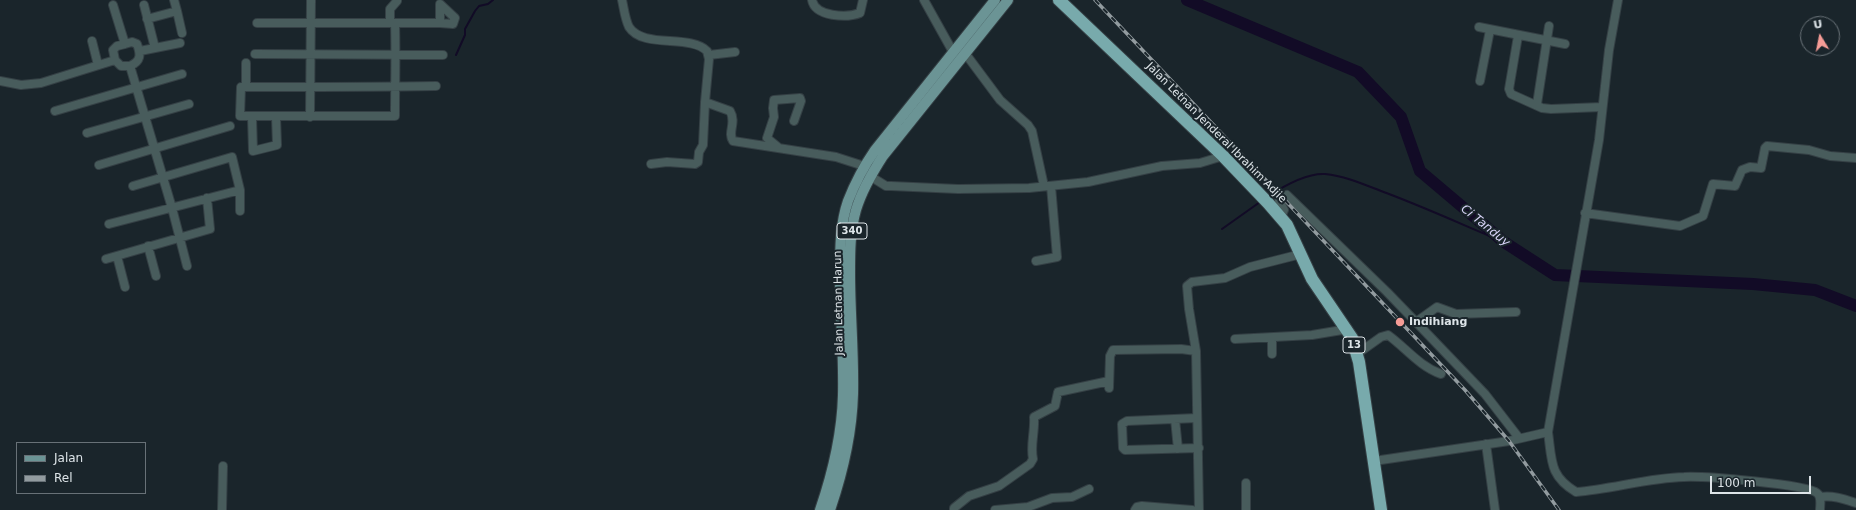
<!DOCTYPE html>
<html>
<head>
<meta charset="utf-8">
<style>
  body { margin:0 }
  #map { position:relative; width:1856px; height:510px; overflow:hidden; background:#1a252b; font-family:"DejaVu Sans",sans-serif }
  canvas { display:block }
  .legend { position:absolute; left:16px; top:442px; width:130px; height:52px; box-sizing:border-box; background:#1a252b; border:1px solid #687177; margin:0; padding:5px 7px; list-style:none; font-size:12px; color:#dde4e8 }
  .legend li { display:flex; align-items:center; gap:8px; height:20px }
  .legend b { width:20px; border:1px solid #687177 }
  .north { position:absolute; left:1800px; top:16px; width:40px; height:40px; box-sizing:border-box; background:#1a252b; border:1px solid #687177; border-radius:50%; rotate:350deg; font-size:11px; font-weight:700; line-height:16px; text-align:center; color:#dde4e8 }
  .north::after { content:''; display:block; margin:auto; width:14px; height:18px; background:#f59c96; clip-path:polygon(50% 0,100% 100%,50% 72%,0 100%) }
  .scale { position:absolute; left:1710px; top:476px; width:101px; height:18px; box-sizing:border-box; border:2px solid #dde4e8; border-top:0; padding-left:5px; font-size:12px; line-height:14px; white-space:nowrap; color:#dde4e8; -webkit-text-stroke:3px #1a252b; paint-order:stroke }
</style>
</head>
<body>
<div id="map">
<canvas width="1856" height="510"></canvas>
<ul class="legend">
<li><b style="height:5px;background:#6b9495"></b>Jalan</li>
<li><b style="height:5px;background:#929b9f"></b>Rel</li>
</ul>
<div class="north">U</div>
<div class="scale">100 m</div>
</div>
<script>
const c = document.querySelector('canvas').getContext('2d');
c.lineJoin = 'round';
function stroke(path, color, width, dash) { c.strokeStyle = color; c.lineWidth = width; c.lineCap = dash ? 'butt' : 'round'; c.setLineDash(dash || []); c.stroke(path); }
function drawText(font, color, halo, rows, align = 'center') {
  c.font = font + ' "DejaVu Sans",sans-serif'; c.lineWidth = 4; c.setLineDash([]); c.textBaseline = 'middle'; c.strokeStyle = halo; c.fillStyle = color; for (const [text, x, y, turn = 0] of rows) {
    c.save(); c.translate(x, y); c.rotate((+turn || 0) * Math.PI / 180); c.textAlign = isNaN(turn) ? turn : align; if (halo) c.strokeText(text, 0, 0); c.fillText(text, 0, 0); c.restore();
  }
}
stroke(new Path2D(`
  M456,55L465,35V29L475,11L479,6L488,4L493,0
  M1267,197C1282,187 1306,173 1325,174C1345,176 1363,184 1381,191C1422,206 1463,225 1504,242
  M1222,229L1260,202`), '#120b26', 2);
stroke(new Path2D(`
  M1187,0L1358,72L1401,117L1420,171L1504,242L1555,275L1753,284L1815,290L1856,306`), '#120b26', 12);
const minor = new Path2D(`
  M622,0C624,9 625,19 629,27C643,49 690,34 707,51L709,59L705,102L730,111C737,123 727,132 733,141L836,157L864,166
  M812,0C815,17 847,18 860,13L863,0
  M924,0L953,52
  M113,5L125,44L117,46L113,50L115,60
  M144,5L155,48
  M177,11L182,33
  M147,19L177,11L174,0
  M257,23H390V9L397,1
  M391,23H440V4L455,18L453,24L440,23
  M395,23C396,54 395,85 395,116H240L241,87H246C309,87 373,87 436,86
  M1479,27L1565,44
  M1518,36L1509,89L1511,94L1542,108L1551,109L1602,107
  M92,41L98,65
  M125,44L132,42L137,44C141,55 141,61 130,66
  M140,51L180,43
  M965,53L1000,100L1028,125L1032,131L1044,186
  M255,54L443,55
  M709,55L735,52
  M0,81L21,85L41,83L115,60L121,66H130L172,208L187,266
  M1480,81L1490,30
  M246,87V63
  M1537,104L1549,26
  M55,111L182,74
  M252,117L253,151L277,145L276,117
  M310,117L311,0
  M87,133L189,104
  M778,147L767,138L774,117L773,108L774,100L800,98L801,101L794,121
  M651,164L667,162L695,164L698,162L699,152L703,145L705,102
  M99,165L230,126
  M870,176L886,186H891L958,189L1029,188L1088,182L1162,166L1200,163L1223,156
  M133,186L232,157L240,190V211
  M1585,213L1680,226L1703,216L1713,184L1735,186L1742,170L1750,167L1761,168L1765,148L1767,146L1809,150L1830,156L1856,158
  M1281,217L1284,210L1279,201L1287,195L1387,292L1416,322
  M109,224L240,190
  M148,246L156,276
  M117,256L125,287
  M106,259L210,229L207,198
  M1036,261L1057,257L1051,186
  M1516,312L1456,314L1437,307L1416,322L1485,394L1519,438
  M1272,338V354
  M1235,339L1312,335L1348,329
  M1357,354L1381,337L1388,335C1406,348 1419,366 1441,374
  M1109,388L1110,356L1113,350L1181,349L1196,351
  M1197,418L1127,421L1122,424L1123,448L1125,450L1199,448
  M1175,419L1178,449
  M1548,432C1552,460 1549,476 1576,492C1612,489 1648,478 1684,477C1703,476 1806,484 1817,493C1822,497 1820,505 1820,510
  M1486,444L1495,510
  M1374,461L1509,441L1548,432L1599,140L1609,50L1618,0
  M1246,483V510
  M1820,497C1833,495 1844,499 1856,503
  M222,510L223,466
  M954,510V508L969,496L999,486L1030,464L1033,459C1030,446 1035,432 1034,417L1055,406L1058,392L1109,381
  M995,510L1028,507L1052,498L1072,497L1089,489
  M1135,510L1137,507L1142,506L1192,510
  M1199,510L1196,351L1189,309L1187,286L1192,282L1225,278L1250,267L1301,254`);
const major = new Path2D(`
  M820,510C833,472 842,435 843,395C844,354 840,314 840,273C840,249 840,224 848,201C855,183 864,166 875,150L995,0
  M830,510C843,472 852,434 853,394C854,354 850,314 850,273C850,252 850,231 856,210C862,190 872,173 883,156L1008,0`);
const highway = new Path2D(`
  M1059,0L1223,156L1268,203L1287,225L1312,279L1352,338L1359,362L1381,510`);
stroke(minor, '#354045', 10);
stroke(major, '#354045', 12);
stroke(highway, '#354045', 14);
stroke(minor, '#485c5c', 8);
stroke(major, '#6b9495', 10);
stroke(highway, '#78aaac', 12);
const rail = new Path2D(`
  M1095,0L1465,390L1509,441L1559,510`);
stroke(rail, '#929b9f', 3.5);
stroke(rail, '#1a252b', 2, [6]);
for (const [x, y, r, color] of [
  [1400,322,5,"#f59c96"]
]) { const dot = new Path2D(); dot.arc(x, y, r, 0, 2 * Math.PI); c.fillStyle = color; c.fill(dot); stroke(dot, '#1a252b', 1.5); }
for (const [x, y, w] of [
  [852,231,30],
  [1354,345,22]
]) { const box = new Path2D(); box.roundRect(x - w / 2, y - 8, w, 16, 3); c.fillStyle = '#1a252b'; c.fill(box); stroke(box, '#dde4e8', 1); }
drawText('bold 10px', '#dde4e8', null, [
  ["340",852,231],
  ["13",1354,345]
]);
drawText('11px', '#dde4e8', '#1a252b', [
  ["Jalan Letnan Jenderal Ibrahim Adjie",1216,133,45],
  ["Jalan Letnan Harun",839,303,-91]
]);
drawText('bold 11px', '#dde4e8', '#1a252b', [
  ["Indihiang",1409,322]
], 'left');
drawText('italic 12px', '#d9d5f9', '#1a252b', [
  ["Ci Tanduy",1485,226,39]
]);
</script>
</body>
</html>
